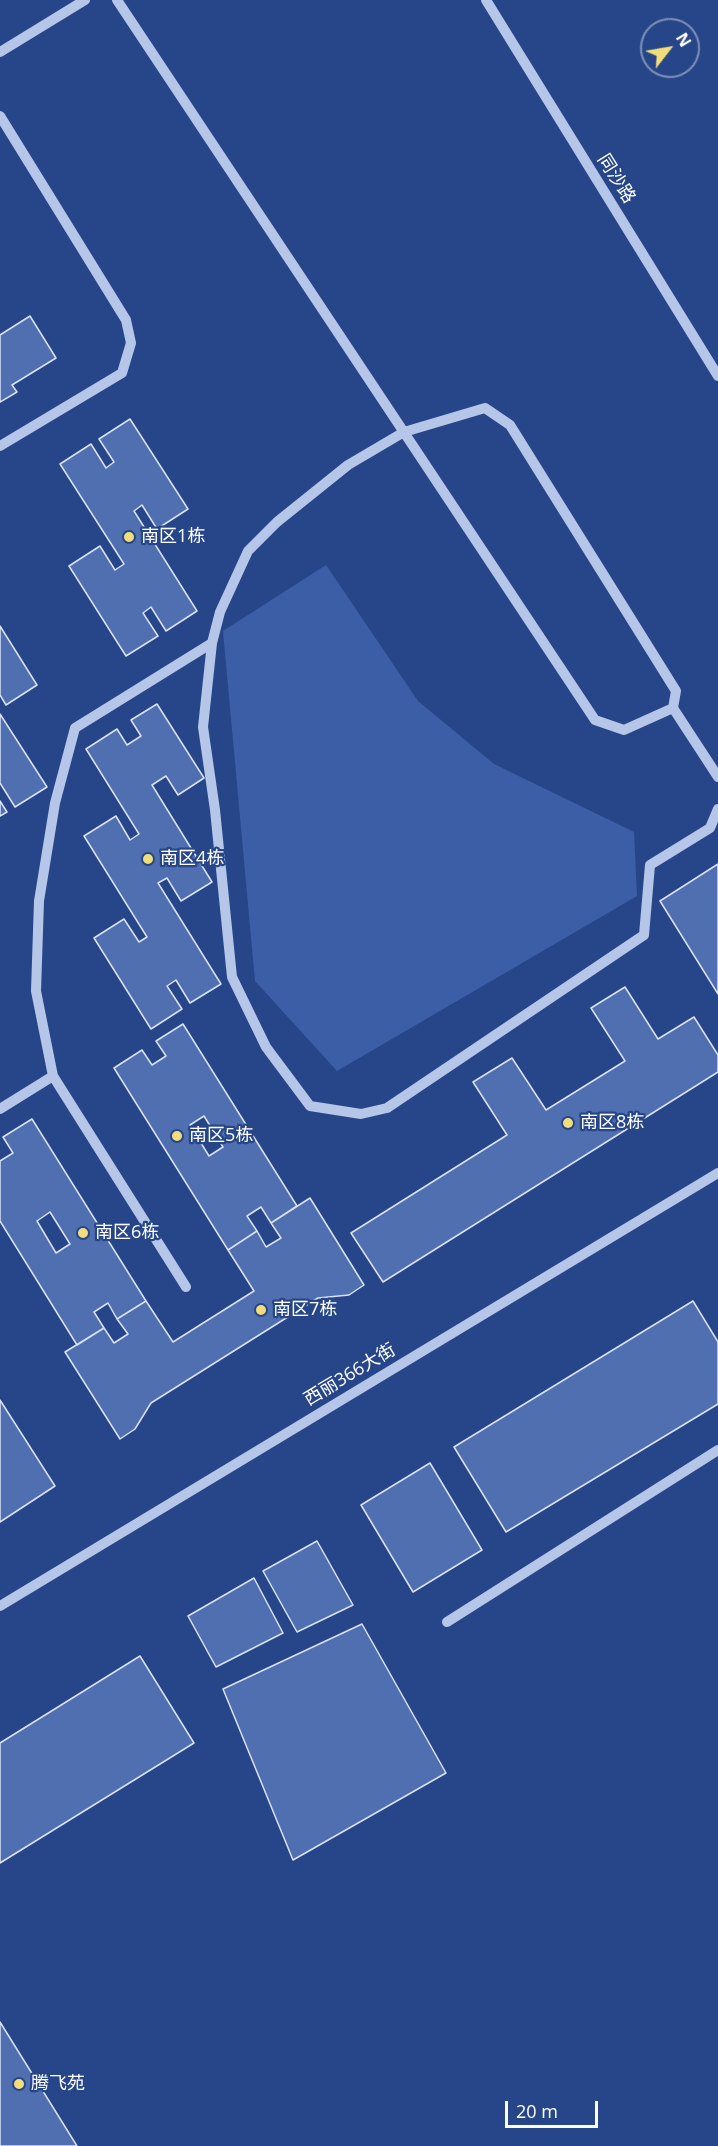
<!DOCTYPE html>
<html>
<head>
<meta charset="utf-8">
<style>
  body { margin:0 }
  #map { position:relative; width:718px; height:2146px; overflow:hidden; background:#274689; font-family:"Open Sans",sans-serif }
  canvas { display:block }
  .north { position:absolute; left:640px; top:18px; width:60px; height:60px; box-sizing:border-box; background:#274689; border:2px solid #7d90b8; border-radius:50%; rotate:59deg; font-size:16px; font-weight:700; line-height:24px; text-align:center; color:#fff }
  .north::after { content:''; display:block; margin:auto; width:21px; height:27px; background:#f1de7a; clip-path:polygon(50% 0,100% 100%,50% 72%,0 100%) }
  .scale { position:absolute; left:505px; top:2101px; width:93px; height:27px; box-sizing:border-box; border:3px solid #fff; border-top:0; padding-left:8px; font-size:18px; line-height:21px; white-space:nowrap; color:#fff; -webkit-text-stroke:4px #274689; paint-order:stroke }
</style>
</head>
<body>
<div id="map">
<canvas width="718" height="2146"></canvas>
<div class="north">N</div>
<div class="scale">20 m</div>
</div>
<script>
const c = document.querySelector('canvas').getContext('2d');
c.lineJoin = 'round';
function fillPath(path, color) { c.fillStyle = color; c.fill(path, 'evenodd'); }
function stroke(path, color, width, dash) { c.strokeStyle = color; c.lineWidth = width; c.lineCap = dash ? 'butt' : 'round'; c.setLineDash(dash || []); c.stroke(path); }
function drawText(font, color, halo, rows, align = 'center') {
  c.font = font + ' "Open Sans","Noto Sans SC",sans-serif'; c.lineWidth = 4.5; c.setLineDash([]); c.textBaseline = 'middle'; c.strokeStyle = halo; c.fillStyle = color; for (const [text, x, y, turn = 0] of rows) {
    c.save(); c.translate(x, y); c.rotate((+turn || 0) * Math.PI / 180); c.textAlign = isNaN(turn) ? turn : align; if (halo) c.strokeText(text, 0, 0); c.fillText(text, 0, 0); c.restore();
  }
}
fillPath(new Path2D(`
  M326,565L418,701L494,764L634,832L637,896L337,1071L255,981L223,631Z`), '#3c5ea6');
const building = new Path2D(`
  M30,316L56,358L12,385L17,392L0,402V335Z
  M130,419L188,509L157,529L142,505L134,511L197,611L166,631L151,607L143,613L158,636L126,656L69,566L100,546L115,570L124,564L60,464L91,444L106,468L114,462L99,439Z
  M0,626L37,685L6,705L0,695Z
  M157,704L204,778L178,795L166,776L152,785L212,882L181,901L167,878L158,883L221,984L190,1003L176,980L167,986L182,1009L151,1029L94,938L124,919L139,942L147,937L84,836L116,816L130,840L139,834L86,749L117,729L127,745L141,736L131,720Z
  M0,714L47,787L15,807L0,783Z
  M0,801L7,812L0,816Z
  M718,864V994L660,901Z
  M625,987L658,1039L694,1017L718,1055V1072L383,1282L351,1233L507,1135L473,1082L512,1058L546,1110L625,1061L591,1008Z
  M183,1024L297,1206L271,1223L261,1207L247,1216L257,1231L228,1250L114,1068L142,1050L152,1065L166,1056L156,1041ZM204,1116L223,1147L209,1156L190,1125Z
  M32,1119L146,1301L117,1319L108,1303L94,1312L104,1328L77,1345L0,1221V1161L13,1153L3,1137ZM50,1212L70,1244L56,1253L37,1221Z
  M310,1198L364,1285L349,1295L318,1298L151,1403L135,1429L120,1439L65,1352L104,1328L114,1343L128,1334L117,1319L146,1301L173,1342L254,1291L228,1250L257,1231L266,1247L281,1238L271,1223Z
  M693,1301L718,1342V1404L506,1532L454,1447Z
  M0,1400L55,1486L0,1522Z
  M430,1463L482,1550L413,1592L361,1505Z
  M317,1541L353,1605L297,1632L263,1571Z
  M254,1578L283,1633L216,1667L188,1616Z
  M362,1624L446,1773L293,1860L223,1689Z
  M140,1656L194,1743L0,1863V1743Z
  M0,2022L77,2146H0Z`);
fillPath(building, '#506fb1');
stroke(building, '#d9e2f7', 1.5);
stroke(new Path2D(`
  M117,0C276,240 436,480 595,720L624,730L673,708L676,691L510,425L485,408L404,432L348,465L277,522L248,551L220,612L212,643L203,727L215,810L232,977L266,1047L310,1106L361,1114L387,1108L644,935L650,865L710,828L718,809
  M486,0L718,376
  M0,52L85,0
  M0,116L126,320L131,343L122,373L0,446
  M673,708L718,777
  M0,1109L53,1076
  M186,1287L53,1076L36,991L39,901L55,803L75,728L212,643
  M0,1606L718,1173
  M447,1622L718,1450`), '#b5c6e9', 10);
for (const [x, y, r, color] of [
  [129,537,6,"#f1de7a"],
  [148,859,6,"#f1de7a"],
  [568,1123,6,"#f1de7a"],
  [177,1136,6,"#f1de7a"],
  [83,1233,6,"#f1de7a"],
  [261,1310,6,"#f1de7a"],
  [19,2084,6,"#f1de7a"]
]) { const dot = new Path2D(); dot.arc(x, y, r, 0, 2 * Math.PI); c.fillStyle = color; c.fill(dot); stroke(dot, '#274689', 2); }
drawText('18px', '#fff', '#274689', [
  ["同沙路",616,179,58],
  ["西丽366大街",350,1375,-31]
]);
drawText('18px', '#fff', '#274689', [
  ["南区1栋",141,537],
  ["南区4栋",160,859],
  ["南区8栋",580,1123],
  ["南区5栋",189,1136],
  ["南区6栋",95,1233],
  ["南区7栋",273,1310],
  ["腾飞苑",31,2084]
], 'left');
</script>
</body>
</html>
